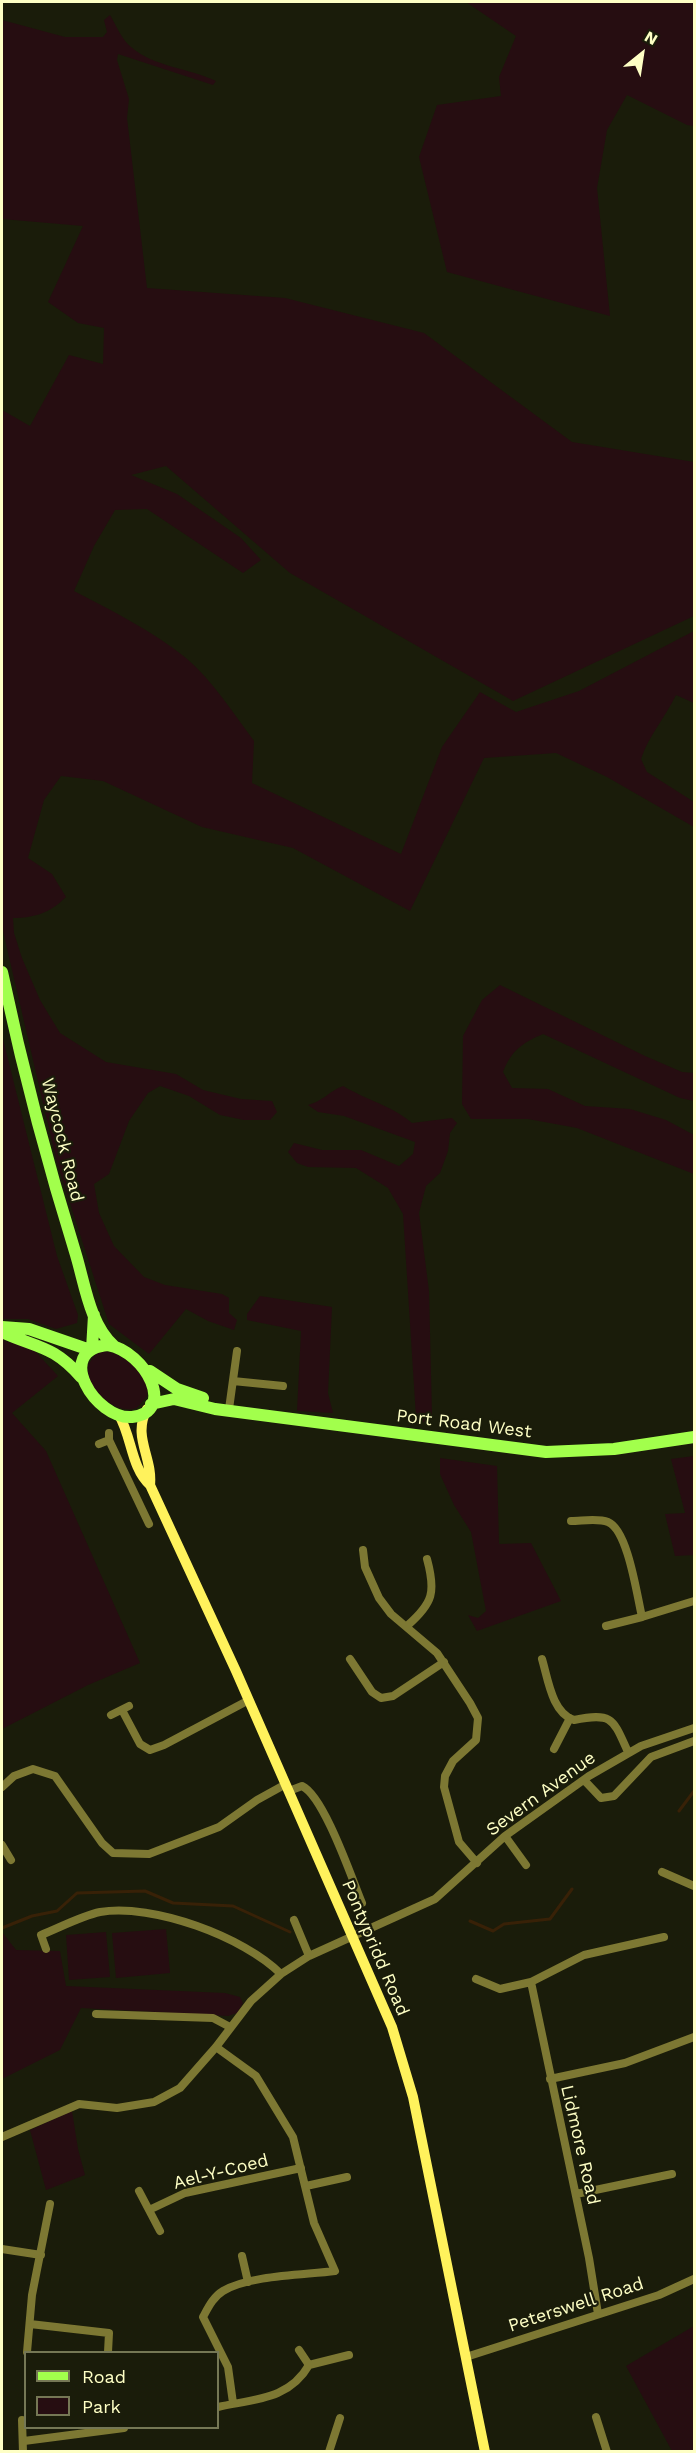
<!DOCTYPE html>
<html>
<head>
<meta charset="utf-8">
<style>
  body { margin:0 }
  #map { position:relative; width:696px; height:2453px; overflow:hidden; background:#1a1c0a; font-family:"Work Sans",sans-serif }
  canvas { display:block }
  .frame { position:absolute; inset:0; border:3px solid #feffc5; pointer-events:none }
  .legend { position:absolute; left:24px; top:2351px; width:195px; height:78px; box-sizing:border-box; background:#1a1c0a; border:2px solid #757755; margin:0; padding:8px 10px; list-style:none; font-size:18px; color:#feffc5 }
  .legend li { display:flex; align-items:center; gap:12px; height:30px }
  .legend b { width:30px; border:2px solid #757755 }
  .north { position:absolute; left:612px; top:24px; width:60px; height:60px; -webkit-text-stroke:4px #1a1c0a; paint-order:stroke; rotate:30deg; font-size:16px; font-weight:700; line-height:24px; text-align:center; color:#feffc5 }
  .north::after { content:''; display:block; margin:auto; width:21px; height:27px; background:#feffc5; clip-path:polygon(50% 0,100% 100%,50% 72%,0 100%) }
</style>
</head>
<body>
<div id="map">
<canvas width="696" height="2453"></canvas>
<div class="frame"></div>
<ul class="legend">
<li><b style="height:8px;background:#a2ff4c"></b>Road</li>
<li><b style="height:16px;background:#260d11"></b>Park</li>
</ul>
<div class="north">N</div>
</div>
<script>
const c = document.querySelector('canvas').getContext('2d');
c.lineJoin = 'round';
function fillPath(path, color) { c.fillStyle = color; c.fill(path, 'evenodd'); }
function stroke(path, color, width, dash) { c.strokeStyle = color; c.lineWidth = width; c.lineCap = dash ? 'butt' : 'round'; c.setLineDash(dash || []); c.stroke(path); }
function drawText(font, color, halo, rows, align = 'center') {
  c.font = font + ' "Work Sans",sans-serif'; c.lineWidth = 4.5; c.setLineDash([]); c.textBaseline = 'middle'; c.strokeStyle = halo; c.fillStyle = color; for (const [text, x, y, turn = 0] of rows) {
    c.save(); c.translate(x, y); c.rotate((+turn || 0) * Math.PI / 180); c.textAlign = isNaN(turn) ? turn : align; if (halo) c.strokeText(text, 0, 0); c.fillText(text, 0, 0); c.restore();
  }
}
fillPath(new Path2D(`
  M466,2H694V126L687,125L627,95L607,130L597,188L610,316L447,272L419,157L437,105L501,96L499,77L516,36Z
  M110,15C116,25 122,40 131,47C154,67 189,68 216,81L213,85L118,54L117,60L129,99L127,118L147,288L285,298L424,333L572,442L694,462V616L513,701L290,573L166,466L131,475L177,494L241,538L261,560L243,573L147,509L115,510L94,546L74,591C112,611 153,631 186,658C213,681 233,713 254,741L252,783L401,854L442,747L480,692L516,712L579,691L694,631V703L676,695C665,718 649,735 641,759L647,772L694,802V827L607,777L556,753L484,758L410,911L293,848L202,827L103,781L61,776L44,800L28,858L52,874L66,897C50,913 34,918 13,918L14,933L22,958L40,1000L60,1033L106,1062L176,1074L203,1090L241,1099L272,1101L277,1112L270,1120H244L220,1115L189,1096L160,1086L148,1093L129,1121L109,1174L94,1184L99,1213L114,1246L144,1277L165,1285L222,1294L229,1298V1313L237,1320L234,1330L208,1321L186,1309L149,1354L109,1324L57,1163L2,927V410L30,426L69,355L103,364L104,328L78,323L48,302L83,226L2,219V20L65,37H103L107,32L104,20Z
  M500,985L645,1056L682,1072L694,1073V1101L680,1098L543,1034C522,1043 511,1051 503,1072L512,1088L548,1089L585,1106L630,1109L666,1120L694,1135V1174L577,1128L528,1119H471L462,1104L463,1036L482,1000Z
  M2,1035L57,1256L78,1315L77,1323L56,1329L28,1319H2Z
  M343,1086C368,1101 389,1104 412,1123L452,1118L457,1123L450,1133L448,1151L440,1173L426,1186L419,1213L429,1291L432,1416L421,1424L416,1417L403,1214L388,1188L356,1168L308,1167L297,1163L288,1152L294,1143L322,1150H361L399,1166L413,1154L415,1142L344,1116L318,1112L308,1105C325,1100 328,1092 343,1086Z
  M260,1296L332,1307L328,1393L333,1413L297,1411L301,1331L247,1320V1314Z
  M2,1340L33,1349L58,1376L12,1413L46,1451L140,1663L88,1685L2,1729Z
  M103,1351C124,1353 151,1374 147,1396L137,1408C116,1416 84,1387 88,1365L95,1355Z
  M694,1456V1555L675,1556L665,1514L685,1513L671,1459Z
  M440,1458L497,1466L499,1544L531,1543L561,1601L477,1631L468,1615L478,1618L486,1611L471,1532L454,1505L440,1474Z
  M166,1929L170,1973L116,1978L112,1933Z
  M2,1932L16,1950L60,1951L66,1986L225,1993L240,1997L243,2003L237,2013L228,2016L81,2008L60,2050L2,2079Z
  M106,1932L110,1977L69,1980L66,1935Z
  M72,2111L78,2149L85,2175L46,2190L30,2130Z
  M694,2326V2451H672L626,2366Z`), '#260d11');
stroke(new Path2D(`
  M679,1811L694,1791
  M470,1921L493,1931L504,1924L550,1919L572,1889
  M2,1928L32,1916L57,1911L77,1893L145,1891L173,1903L233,1906L290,1932`), '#382107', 3);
stroke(new Path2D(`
  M233,1381L283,1386
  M229,1409L237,1351
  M109,1440L149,1524
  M99,1444L109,1440V1433
  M571,1521C582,1521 598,1518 608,1522C628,1530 637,1596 642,1617L694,1601
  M363,1550L365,1567L379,1598L391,1614L437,1653L470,1703L478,1718L476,1740L453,1761L445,1776L444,1787L459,1842L477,1863
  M408,1625C433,1603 436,1592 427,1559
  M606,1626L642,1617
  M350,1659L372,1692L381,1698L393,1696L444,1662
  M542,1659C548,1679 552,1713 574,1720C613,1712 613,1719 628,1752
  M122,1710L140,1744L150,1750L164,1745L249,1700
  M111,1715L129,1706
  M554,1749L570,1718
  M584,1780L601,1798L614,1796L651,1757L694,1741
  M2,1787L14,1776L33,1769L55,1776L102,1843L113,1853L149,1854L219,1827L257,1800L286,1784
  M289,1791L302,1786C324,1796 352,1879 362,1903
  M505,1836L526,1865
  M2,1845L11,1860
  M662,1872L694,1886
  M294,1920L309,1956
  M46,1949L41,1935C59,1928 81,1916 100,1912C153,1903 244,1937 281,1974
  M476,1979L500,1989L531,1982L584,1955L664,1937
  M531,1982L589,2258L598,2314
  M96,2014L213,2018L230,2027
  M216,2047L256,2076L293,2137L314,2223L335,2271C304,2275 250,2275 223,2291C213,2297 208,2308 203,2317L228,2367L233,2403
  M550,2079L625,2063L694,2037
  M2,2137L79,2104L117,2108L154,2102L180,2088L216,2047L251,2001L281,1974L309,1956L435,1899L505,1836L589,1776L641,1746L694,1728
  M306,2186L347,2177
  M139,2191L160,2231
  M576,2194L672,2174
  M149,2210L185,2193L301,2168
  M2,2249L41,2255
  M242,2256L248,2282
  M30,2324L109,2333L108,2352
  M299,2350L309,2365
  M27,2352L32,2295L50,2204
  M466,2357L659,2295L694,2279
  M218,2407C254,2399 289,2400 309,2365L349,2355
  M596,2417L607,2452
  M22,2420L23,2452
  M24,2441L124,2428
  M329,2452L340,2418`), '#7d7833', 8);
stroke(new Path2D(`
  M147,1409C132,1437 153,1457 150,1485
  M119,1415C132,1437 131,1468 150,1485L236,1671L392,2027L413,2097L485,2452`), '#fff25c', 10);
stroke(new Path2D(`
  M2,972C22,1067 47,1162 76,1255C85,1285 90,1325 114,1346
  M2,1327L29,1329L90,1350
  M2,1332C37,1348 53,1345 81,1377
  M108,1345C146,1352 177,1412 132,1417C96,1420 52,1350 108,1345Z
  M92,1349L94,1315
  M150,1371L177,1389L203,1398
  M151,1404L174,1399L215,1409L546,1452L614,1449L694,1437`), '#a2ff4c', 12);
drawText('18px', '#feffc5', '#1a1c0a', [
  ["Waycock Road",62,1140,76],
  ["Port Road West",464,1424,7],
  ["Severn Avenue",541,1794,-36],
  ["Pontypridd Road",375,1948,67],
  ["Lidmore Road",580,2145,77],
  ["Ael-Y-Coed",221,2172,-14],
  ["Peterswell Road",576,2305,-18]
]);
</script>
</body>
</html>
